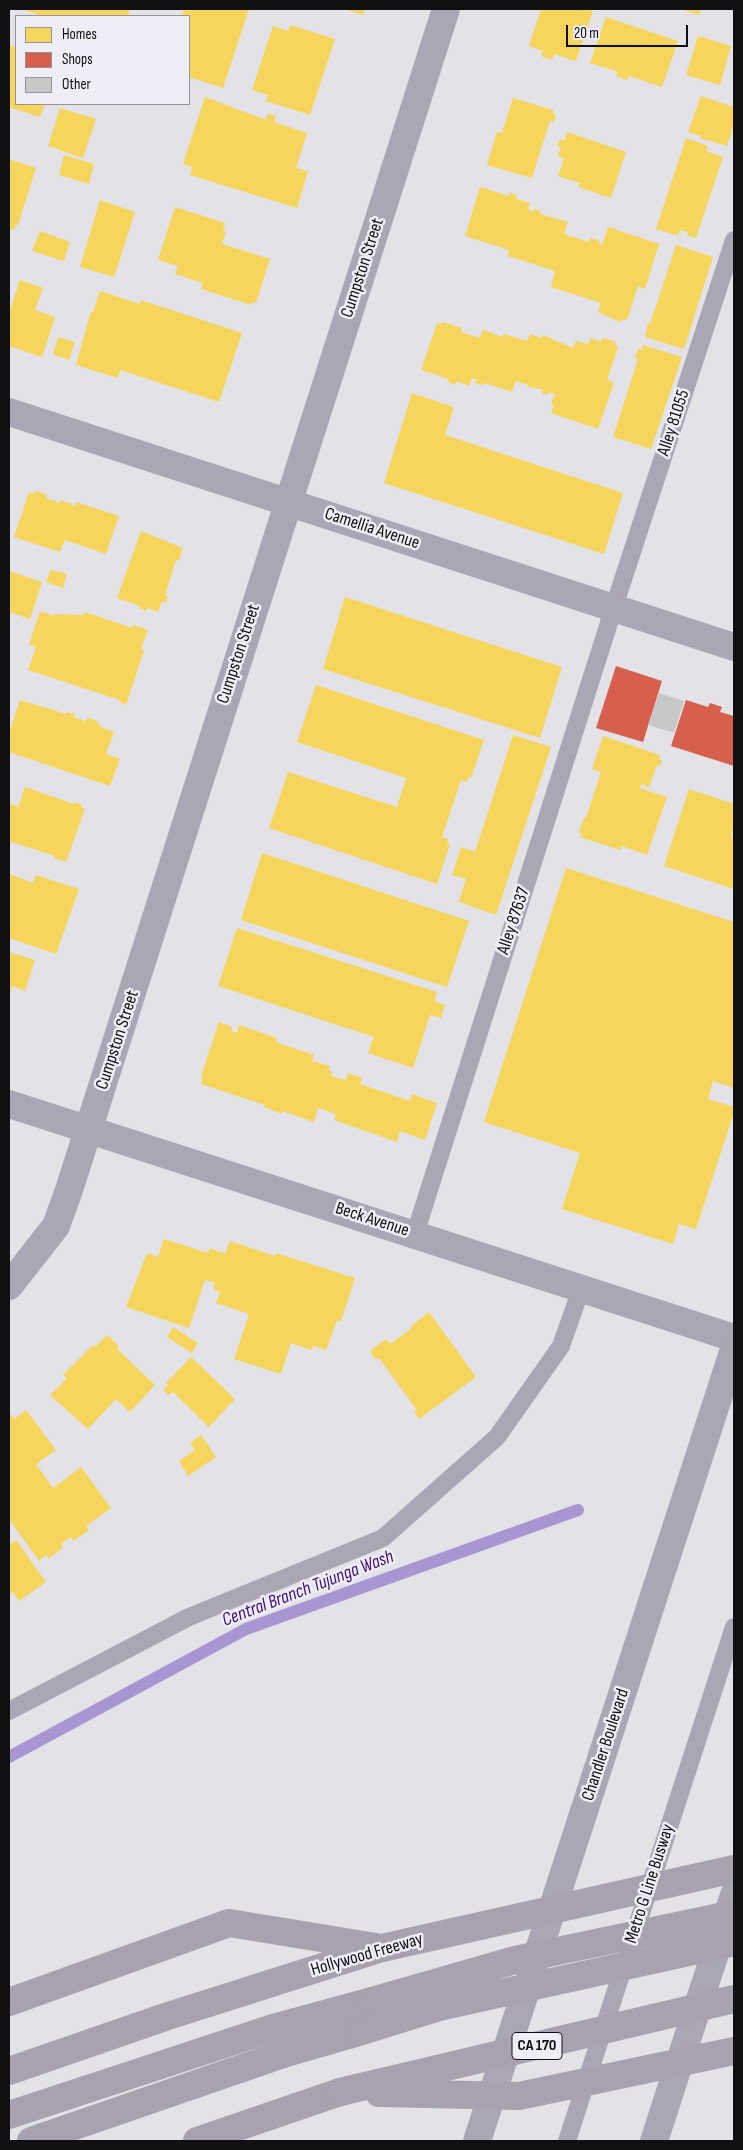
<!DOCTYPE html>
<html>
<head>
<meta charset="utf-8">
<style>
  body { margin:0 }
  #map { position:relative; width:743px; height:2150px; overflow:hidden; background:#e3e2e7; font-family:"Sofia Sans Condensed",sans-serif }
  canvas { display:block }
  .frame { position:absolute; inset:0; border:10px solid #100f12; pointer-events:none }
  .legend { position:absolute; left:15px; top:15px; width:175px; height:90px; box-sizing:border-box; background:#efedf6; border:1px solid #96949b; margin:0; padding:6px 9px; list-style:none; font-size:15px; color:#100f12 }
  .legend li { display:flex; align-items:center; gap:10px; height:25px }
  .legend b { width:25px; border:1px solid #96949b }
  .scale { position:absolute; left:566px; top:25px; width:122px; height:22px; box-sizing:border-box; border:2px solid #100f12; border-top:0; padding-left:6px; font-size:15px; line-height:18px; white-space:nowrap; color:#100f12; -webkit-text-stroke:4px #efedf6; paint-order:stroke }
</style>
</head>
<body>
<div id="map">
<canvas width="743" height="2150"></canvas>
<div class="frame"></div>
<ul class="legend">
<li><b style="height:14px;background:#f6d55c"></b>Homes</li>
<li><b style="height:14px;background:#d6604d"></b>Shops</li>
<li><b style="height:14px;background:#c9c8c9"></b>Other</li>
</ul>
<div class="scale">20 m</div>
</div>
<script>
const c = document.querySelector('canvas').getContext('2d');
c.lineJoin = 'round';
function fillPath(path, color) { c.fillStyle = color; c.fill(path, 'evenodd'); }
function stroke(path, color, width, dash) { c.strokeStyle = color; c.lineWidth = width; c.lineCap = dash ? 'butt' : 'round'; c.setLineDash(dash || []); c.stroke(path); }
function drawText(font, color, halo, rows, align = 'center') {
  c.font = font + ' "Sofia Sans Condensed",sans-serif'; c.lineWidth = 5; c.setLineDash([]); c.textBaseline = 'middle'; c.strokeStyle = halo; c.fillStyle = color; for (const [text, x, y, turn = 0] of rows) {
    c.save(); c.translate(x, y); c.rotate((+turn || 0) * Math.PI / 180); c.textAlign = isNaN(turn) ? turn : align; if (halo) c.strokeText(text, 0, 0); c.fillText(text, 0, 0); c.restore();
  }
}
fillPath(new Path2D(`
  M21,9H130L128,16H42Z
  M184,9H249L223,88L189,77V16H182Z
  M344,9H365L363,15Z
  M541,9H587L593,11L576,61L554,54L552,60L541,56L543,51L529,46Z
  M681,9H701L699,15Z
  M606,17L678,41L662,87L629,76L627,80L616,76L618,72L590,63Z
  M290,25L335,39L310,115L266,101L268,95L252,90L273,26L288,31Z
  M698,36L731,46L720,85L686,75Z
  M9,45L16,47V104H45L40,117L9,107Z
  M701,96L734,107V124L727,146L700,138L701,136L688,132Z
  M205,97L266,120L267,114L276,116L274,122L307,133L296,168L308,171L297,208L190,175L192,167L183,164Z
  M513,98L553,110V114L556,115L554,122L550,121L532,178L487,165L497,132L502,133Z
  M60,108L96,119L83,158L48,146Z
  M567,132L626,152L611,198L578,187L580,183L558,176L564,159L558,156L561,147L557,146L560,139L564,141Z
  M686,138L708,146L706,151L723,157L696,238L687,235L688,232L680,230L678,236L656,229Z
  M64,155L94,164L89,184L59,175Z
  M9,159L36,168L18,225H16L14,230L9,228Z
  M480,187L509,196L510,193L517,195L516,199L530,203L528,210L533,211L534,209L541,211L540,214L568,222L564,234L589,242L590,238L600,241L599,244L602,245L608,227L659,244L645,289L638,286L627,320L623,319L620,322L598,312L601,303L551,287L555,271L508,256L509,250L465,236Z
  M100,200L135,212L114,277L80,267Z
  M175,207L225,223L223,231L226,232L222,244L270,259L256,303L252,302L251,305L201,289L203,283L175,274L178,266L158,260Z
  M40,231L70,242L64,261L32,251Z
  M676,245L713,257L684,349L645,337L648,323L650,324Z
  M20,280L43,288L35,310L55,317L42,357L9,346V313Z
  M100,291L140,304L141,300L242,333L219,402L120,370L118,378L76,365L87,325L91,312H93Z
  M442,322L462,328L461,332L480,338L483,330L503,337L504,334L527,341L530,334L542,338L543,335L573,348L576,341L588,344L591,338L601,342L602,338L616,342L615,345L618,347L607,380L614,382L598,429L551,413L554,404L551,403L554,396L557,395L548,392L547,395L541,393L543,389L528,387V385L516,381L512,392L485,383L483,385L475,383L477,380L472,378L469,386L456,381L455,385L448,382L449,379L421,370L437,323L441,324Z
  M58,337L75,342L69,360L53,354Z
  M643,345L682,357L651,449L613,437L638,359L635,357L638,349L641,350Z
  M412,393L454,407L445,435L623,493L604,554L384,483Z
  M35,491L47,495L46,498L59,503L60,500L73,504L72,506L74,507L76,502L119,516L106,554L65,540L60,552L14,537L29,492L34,494Z
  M141,531L183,548L179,561L176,560L165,595L168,596L166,603L162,601L158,612L147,608L146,611L139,608L140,606L117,598Z
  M51,570L67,574L63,588L46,582Z
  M9,571L42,582L30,619L9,612Z
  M345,597L562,667L540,738L323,669Z
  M40,611L54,616L55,614L84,615L85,612L133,628V625L148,630L141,648L144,650L126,705L119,702L120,700L28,670L36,647L29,644Z
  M316,685L484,740L471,778L468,777L467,782L461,780L442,837L448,839L447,843L450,844L437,884L269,828L288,772L397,807L406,778L297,742Z
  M20,700L66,714L67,712L75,714L74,717L84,721L89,718L97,721L101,727L114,732L106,754L120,759L110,786L9,752V733Z
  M513,735L551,747L496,915L459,902L466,879L452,875L461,847L475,852Z
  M603,736L660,755L659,759L662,761L660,766L657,765L649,787L641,784L640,788L667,797L647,855L622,846L620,850L580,837L582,833L579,832L584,818H586L601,772L592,769Z
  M25,787L74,804V802L82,805L81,808L85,809L66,862L54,858L55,856L9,841V803L18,807Z
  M689,789L734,804V832L732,831L731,835L734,836V889L664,866Z
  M262,853L469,921L447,987L241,920Z
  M566,868L734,922V1088L713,1081L708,1099L734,1107V1112L696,1229L679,1224L673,1244L562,1209L580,1153L484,1122Z
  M9,874L33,883L36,875L79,889L56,954L9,938Z
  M237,928L437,992L434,1001L445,1005L441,1018L430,1015L413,1068L368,1053L374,1037L218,986Z
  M9,952L35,960L25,991L12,986L9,996Z
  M219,1022L232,1027L231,1031L237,1033L239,1025L277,1038L276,1042L314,1055L312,1061L330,1066L329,1071L332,1072L331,1076L346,1080L348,1073L362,1078L360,1084L410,1101L412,1094L437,1103L425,1140L400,1131L397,1142L334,1120L336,1114L318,1108L314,1122L282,1111V1114L264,1107L265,1105L201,1084L203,1076H201Z
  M164,1239L208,1253L210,1248L225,1254L230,1241L275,1256L276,1253L355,1278L341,1321L337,1320L326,1350L313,1346L312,1350L291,1343L281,1374L234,1359L249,1314L216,1303L220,1292L213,1289L215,1283L205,1280L189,1328L126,1307L147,1253L158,1257Z
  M429,1312L476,1377L419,1419L414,1412L417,1410L379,1358L376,1360L370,1351L386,1339L390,1344L412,1328L411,1326Z
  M173,1327L198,1343L192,1353L167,1337Z
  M107,1335L119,1346L117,1349L155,1385L130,1412L116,1399L88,1429L50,1395L67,1379L63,1375L93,1345L95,1347Z
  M191,1357L235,1399L209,1427L173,1392L169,1395L163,1390L168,1385L166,1383Z
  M26,1410L56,1450L36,1464L53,1488L81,1467L111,1508L86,1526L89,1530L73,1541L71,1537L61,1544L63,1548L49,1558L46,1555L39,1561L9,1519V1412L14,1419Z
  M201,1435L216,1457L188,1476L179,1461L195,1450L190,1443Z
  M16,1540L46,1582L19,1601L13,1592L10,1594L9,1593V1545Z`), '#f6d55c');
fillPath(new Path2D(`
  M616,666L662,681L643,742L596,728Z
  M686,700L708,707L710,703L722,707L720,712L734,716V766L671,746Z`), '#d6604d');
stroke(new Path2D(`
  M9,1757L246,1629L578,1510`), '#a896d2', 12);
fillPath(new Path2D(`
  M659,693L684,701L674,733L648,725Z`), '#c9c8c9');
stroke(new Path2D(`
  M415,1234L614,607L734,240
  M9,1711L189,1617L383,1538L497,1437L561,1346L581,1289
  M567,2141L734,1627`), '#aba6b6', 18);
stroke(new Path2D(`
  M9,412L734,647
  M9,1104L734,1338
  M9,1286L56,1226L69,1190L446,9`), '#aba6b6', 28);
stroke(new Path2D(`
  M477,2141L734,1349
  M654,2141L734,1895`), '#aaa6b5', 28);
stroke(new Path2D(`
  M9,2002L229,1923L376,1947
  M9,2071L168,2016L382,1948
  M9,2115L273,2028L372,2001
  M31,2141L286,2053L359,2032
  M197,2141L340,2092`), '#a7a1b0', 28);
stroke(new Path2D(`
  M382,1948L734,1869
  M372,2001L515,1960L734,1914
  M359,2032L443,2006L734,1942
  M340,2092L734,1999
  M379,2093L519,2096L734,2051`), '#a7a1b0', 28);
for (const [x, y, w] of [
  [537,2046,50]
]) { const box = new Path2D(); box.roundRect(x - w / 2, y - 13.5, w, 27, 4); c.fillStyle = '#efedf6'; c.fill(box); stroke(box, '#100f12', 1); }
drawText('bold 16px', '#100f12', null, [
  ["CA 170",537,2046]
]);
drawText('18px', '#100f12', '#efedf6', [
  ["Cumpston Street",363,268,-72],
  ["Alley 81055",674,423,-72],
  ["Camellia Avenue",372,529,18],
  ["Cumpston Street",239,654,-72],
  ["Alley 87637",514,921,-72],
  ["Cumpston Street",118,1040,-72],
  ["Beck Avenue",372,1220,18],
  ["Chandler Boulevard",606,1745,-72],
  ["Metro G Line Busway",650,1884,-72],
  ["Hollywood Freeway",367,1955,-16]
]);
drawText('italic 19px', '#3d1076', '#efedf6', [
  ["Central Branch Tujunga Wash",308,1589,-21]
]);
</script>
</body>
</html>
